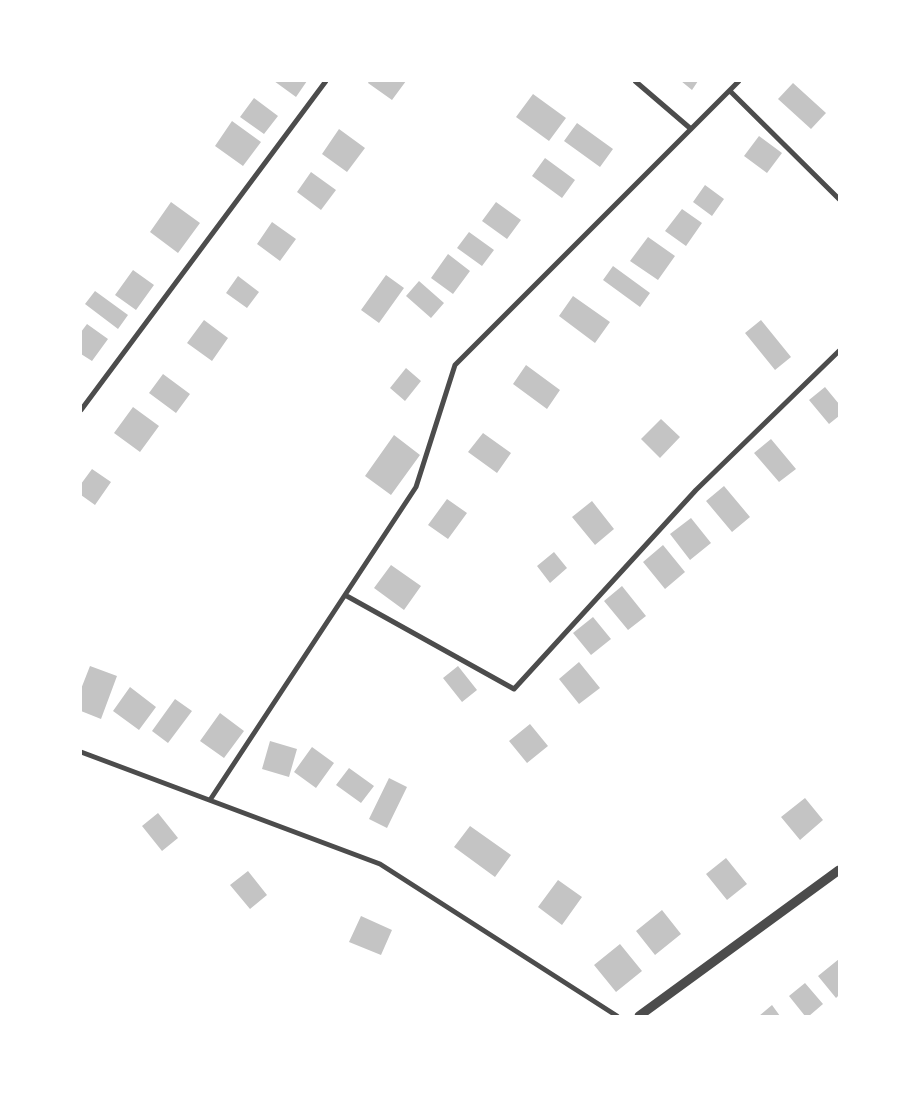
<!DOCTYPE html>
<html>
<head>
<meta charset="utf-8">
<style>
  body { margin:0 }
  #map { position:relative; width:920px; height:1097px; overflow:hidden; background:#fff; font-family:Montserrat,sans-serif }
  canvas { display:block }
  .frame { position:absolute; inset:0; border:82px solid #fff; pointer-events:none }
</style>
</head>
<body>
<div id="map">
<canvas width="920" height="1097"></canvas>
<div class="frame"></div>
</div>
<script>
const c = document.querySelector('canvas').getContext('2d');
c.lineJoin = 'round';
function fillPath(path, color) { c.fillStyle = color; c.fill(path, 'evenodd'); }
function stroke(path, color, width, dash) { c.strokeStyle = color; c.lineWidth = width; c.lineCap = dash ? 'butt' : 'round'; c.setLineDash(dash || []); c.stroke(path); }
fillPath(new Path2D(`
  M274,81H307L296,97Z
  M369,81H406L392,100L368,83Z
  M681,81H698L692,90Z
  M793,83L826,113L811,129L778,99Z
  M533,94L566,118L549,141L516,117Z
  M254,98L278,116L264,134L240,117Z
  M232,121L261,142L243,166L215,146Z
  M577,123L613,149L600,167L564,141Z
  M339,129L365,148L347,172L322,154Z
  M759,136L782,153L767,173L744,156Z
  M545,158L575,180L562,198L532,176Z
  M311,172L336,190L321,210L297,192Z
  M705,185L724,199L712,216L693,202Z
  M171,202L200,223L178,253L150,232Z
  M496,202L521,220L507,239L482,221Z
  M682,209L702,223L686,246L665,231Z
  M272,222L296,239L280,261L257,244Z
  M469,232L494,250L482,266L457,248Z
  M648,237L675,256L658,280L630,261Z
  M448,254L470,271L453,294L431,278Z
  M613,266L650,293L640,307L603,280Z
  M133,270L154,285L136,310L115,295Z
  M386,275L404,288L379,323L361,310Z
  M238,276L259,292L247,308L226,293Z
  M419,281L444,303L431,318L406,296Z
  M95,291L128,315L118,329L85,304Z
  M573,296L610,322L595,343L559,316Z
  M204,320L228,338L212,361L187,343Z
  M761,320L791,357L775,370L745,333Z
  M87,324L108,339L92,361L81,354V332Z
  M526,365L560,390L547,409L513,384Z
  M406,368L421,381L405,401L390,388Z
  M163,374L190,394L176,413L149,393Z
  M825,387L839,404V416L829,424L809,400Z
  M133,407L159,426L140,452L114,433Z
  M661,419L680,437L660,458L641,439Z
  M483,433L511,453L497,473L468,452Z
  M394,435L420,455L391,495L365,476Z
  M771,439L796,469L779,482L754,453Z
  M92,469L111,482L95,505L81,495V484Z
  M724,486L750,517L732,532L706,501Z
  M447,499L467,513L448,539L428,525Z
  M592,501L614,529L595,545L572,517Z
  M691,518L711,543L690,560L670,534Z
  M663,545L685,572L665,589L643,562Z
  M554,552L567,568L550,583L537,566Z
  M391,565L421,586L404,610L374,588Z
  M622,586L646,616L628,630L604,601Z
  M593,617L611,639L591,655L573,633Z
  M579,662L600,688L579,704L559,679Z
  M90,666L117,676L101,719L81,711V689Z
  M458,666L477,690L462,702L443,678Z
  M130,687L156,707L139,730L113,711Z
  M175,699L192,711L168,743L152,731Z
  M220,713L244,731L224,758L200,741Z
  M530,724L548,746L527,763L509,741Z
  M270,741L297,749L289,777L262,769Z
  M312,747L334,763L316,788L294,772Z
  M349,768L374,786L361,803L336,785Z
  M389,778L407,787L387,828L369,819Z
  M805,798L823,820L800,840L781,817Z
  M158,813L178,838L162,851L142,826Z
  M470,826L511,855L495,877L454,847Z
  M726,858L747,884L727,900L706,874Z
  M248,871L267,895L250,909L230,885Z
  M558,880L582,897L562,925L538,907Z
  M662,910L681,934L655,955L636,931Z
  M361,916L392,930L381,955L349,942Z
  M620,944L642,971L616,992L594,965Z
  M839,959V995L836,998L818,976Z
  M805,983L823,1004L809,1016H805L789,996Z
  M772,1005L780,1016H759Z`), '#c4c4c4');
stroke(new Path2D(`
  M635,81L691,129
  M730,91L839,199
  M81,410L326,81
  M345,595L514,689L696,490L839,351
  M81,752L380,864L617,1016
  M210,800L416,487L455,365L739,81`), '#4c4c4c', 5);
stroke(new Path2D(`
  M639,1016L839,870`), '#4c4c4c', 9);
</script>
</body>
</html>
